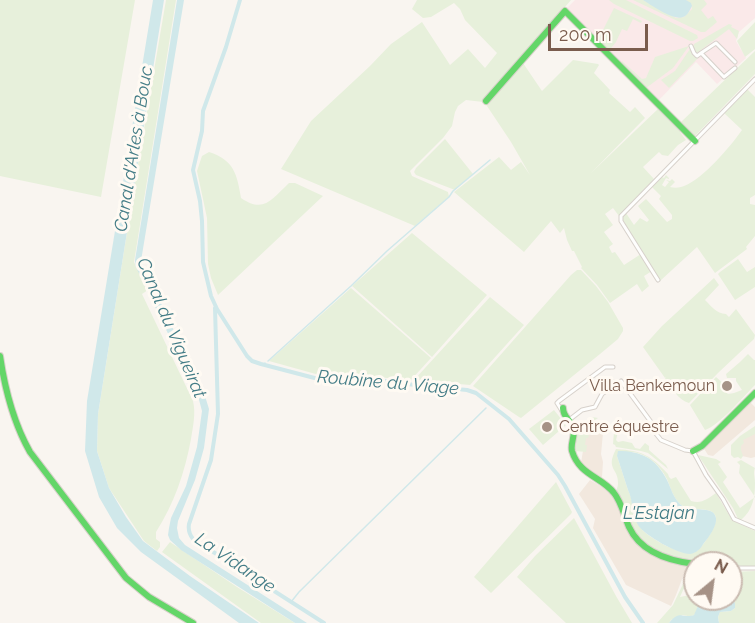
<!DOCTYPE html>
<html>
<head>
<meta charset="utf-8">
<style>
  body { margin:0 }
  #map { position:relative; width:755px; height:623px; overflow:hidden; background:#f9f5f0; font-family:Raleway,sans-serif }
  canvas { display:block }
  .north { position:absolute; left:683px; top:551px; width:60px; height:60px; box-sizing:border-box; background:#fffaf3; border:2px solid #cabbb1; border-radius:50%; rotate:29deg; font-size:16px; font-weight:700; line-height:24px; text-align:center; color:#7a5c4d }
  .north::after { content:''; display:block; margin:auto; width:21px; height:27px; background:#a69286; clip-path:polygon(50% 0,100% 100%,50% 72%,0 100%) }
  .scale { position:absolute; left:548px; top:24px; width:100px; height:27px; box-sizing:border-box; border:3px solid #7a5c4d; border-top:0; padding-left:8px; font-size:18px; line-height:21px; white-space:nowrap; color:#7a5c4d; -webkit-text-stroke:4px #fffaf3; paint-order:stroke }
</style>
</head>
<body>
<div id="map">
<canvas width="755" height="623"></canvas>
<div class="north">N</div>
<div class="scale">200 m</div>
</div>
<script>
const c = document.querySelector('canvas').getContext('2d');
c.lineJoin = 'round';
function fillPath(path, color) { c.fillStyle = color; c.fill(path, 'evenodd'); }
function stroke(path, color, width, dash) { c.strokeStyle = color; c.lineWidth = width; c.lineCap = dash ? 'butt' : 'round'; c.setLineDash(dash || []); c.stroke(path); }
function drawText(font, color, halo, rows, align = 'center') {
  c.font = font + ' Raleway,sans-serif'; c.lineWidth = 6; c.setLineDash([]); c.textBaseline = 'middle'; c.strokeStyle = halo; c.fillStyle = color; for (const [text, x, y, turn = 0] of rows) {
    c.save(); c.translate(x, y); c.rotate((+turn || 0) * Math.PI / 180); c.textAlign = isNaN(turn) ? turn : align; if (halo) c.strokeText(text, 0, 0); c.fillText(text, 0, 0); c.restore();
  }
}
fillPath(new Path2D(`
  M749,401L755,407V420L713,456L708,455L703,447Z
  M589,432L603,433L601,454L603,462L602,477L587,472L581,463L585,438Z
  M755,433V457L751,458L742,456L739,451L741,441L747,436Z
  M590,480L607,490L617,504L626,527L634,541L644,549L671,561L687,566L676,595L671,606L626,585L593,528L595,519L579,494Z`), '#f2e8de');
fillPath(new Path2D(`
  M575,0H755V18L739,32L736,41L746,58L717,84L696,62L657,102L566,9Z`), '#fae9e9');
fillPath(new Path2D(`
  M0,0H135L101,197L0,176Z
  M166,0H176L134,262L148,290L142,294L193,401C196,414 193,426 191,439C185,472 174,504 156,532V539L160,542V547L157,551L144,541L109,488L97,451L98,414L136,176Z
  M417,0H571L483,102L466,100L458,106L455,112L452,126L443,138L410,171L412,176L448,192L449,197L415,226L281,169L311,121L370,66L391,44L422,22L450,65L468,49L485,68L497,53L465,20L460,9L454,3L431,17L423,18L412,9Z
  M609,0H626L697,35L698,38L693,41H690L614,4Z
  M633,0H643L676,18L684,17L692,9L691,4L686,0H704L707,4L701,10L708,19L713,16L717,22L705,32H701Z
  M614,8L642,21L641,23L633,19L627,31L622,29L616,42L608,52L598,40Z
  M755,22V49L745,57L737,41Z
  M729,24L732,25L731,27L739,31L737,39L729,29L697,53C694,51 692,48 694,44Z
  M689,46L673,68L646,88L621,64L622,61L642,79L646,78L655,57Z
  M690,49L692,54L698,58L669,88L661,80L675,71Z
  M755,51V74L695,136L690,134L680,124L681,122Z
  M573,60L598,64L599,65L594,73L610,90L609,93L630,112L635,107L645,118L591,173L659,108L680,131V132L686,140L678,145L668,156L662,155L659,152L643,167L654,179L619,216L613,208L605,214L613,225L604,232L613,244L609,247L612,253L615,252L624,265L641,254L652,271L644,276L649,286L642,292L637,284L610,303L597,285L581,268L582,267L574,251H572L567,240L564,228L560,233L551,221L524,252L454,192L499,157L511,170L521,162L530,175L511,142L487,106L488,101L523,63L542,91Z
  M747,89L755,97V195L750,198V204L755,205V236L746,247L747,249L715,273L697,247L660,281L622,219L623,215L626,213L634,225L640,218L647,222L649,220L638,206L646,199L667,222L672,219V215L659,199L661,196L652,187L662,177L664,178L666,175L669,178V179L666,178L662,185L665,187L669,182L666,180L670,181L672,179L675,182L670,187C675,188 679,188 684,186C703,179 730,147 742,130L724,113Z
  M445,139L473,174L455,190L416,175L414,172L416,168Z
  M209,152C234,160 237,174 241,198C264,214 272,199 289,183H295L323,196L218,295L211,278L208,264L207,218L197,171L202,156Z
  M412,233L487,295L432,357L352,286Z
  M738,259L747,272L755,267V287L735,300L718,274L720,272Z
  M577,270H581L596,286L608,302L623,328V331L618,339L600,354L521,418L519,417L473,386L571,275Z
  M714,278L719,285L705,300C712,307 716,313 726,314L729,317L736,309L755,335L754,339L718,373L689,403C678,400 672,388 665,379L666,377L665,378L643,347L662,326Z
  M351,288L431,358L410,381L356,374L323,376L269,361Z
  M490,297L524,325L470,385L414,380Z
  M748,354L754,360H755V385C742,398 721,424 705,430L690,405L716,377L724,384L722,389L728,394L734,393L742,390L736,381V378H727L726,374L740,362Z
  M554,410L566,425L543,445L529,429Z
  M592,417L598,418L595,420L593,431H590L588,438H586L585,445H587L586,452L575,451C576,437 577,432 588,423L587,420Z
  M755,426V434L743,440L744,443L741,446V450L743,456L741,459L738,457L734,458L731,455V445L740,436Z
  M614,432H618L616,440L618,442L623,441L632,443L635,448L640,449L645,443L649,446V450L666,465L668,469L648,453L641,451L616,447L615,445L613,444Z
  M616,449C643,451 650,455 668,474L669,477L671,479L676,477L691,501C702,504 707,499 716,493L732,520L755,531V567L731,565V563C700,563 657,563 636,535C631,529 628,522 625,515C622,509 616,500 616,493C616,490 618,487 618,484C619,468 605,470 616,449ZM631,452C647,453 660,465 667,479C671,489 674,501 684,507C692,513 709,505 715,515C720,523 703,546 697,551C691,551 683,552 677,550C668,548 645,535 640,527C633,516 634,501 628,490L617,456Z
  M698,455L716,459L721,462L718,464L727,477L723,482L740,508L755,497L739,473L740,465L737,462L741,460L755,468C753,473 755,476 755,483C755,497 753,510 741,520L738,519L733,508Z
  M556,482L572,512L571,514L491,593L474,577Z
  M574,518L616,596L632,623H566L517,577L535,556Z
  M170,542L237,587L295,623H261L162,552Z
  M689,566H695V569L694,567L689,571L688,579L680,597L695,594V599H701L696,613C692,618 688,616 683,615L671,620L669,623H657L673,605L683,584Z
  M755,571V623H719L718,617L720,612L731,611L735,608V603L731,598V572Z`), '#e7f0db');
fillPath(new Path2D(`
  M153,0H164L98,414L97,451L109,488L126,517L143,541L190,576L259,623H239L141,552L117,528L99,497L85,451L87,401Z
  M177,0H184L141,261L205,396L209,409L204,448L195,480L178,521L177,528L179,538L185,545L307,623H295L181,550L170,540L168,535L169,528L171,518L186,486L197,447L202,411L198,396L135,265V260Z
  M643,0H686L691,3L692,6C690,10 687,16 683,17C674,21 651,5 643,0Z
  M618,451C641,451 656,458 667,480C671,488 673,497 680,504C690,514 714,504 716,518C717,526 709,537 704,543C701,548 697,553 690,554C678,554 645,536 638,525C630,512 634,502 628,490L617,456Z
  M731,598L735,603V608L731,611L720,612L718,617L719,623H669C680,609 683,619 694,615L701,599Z`), '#d0e8ea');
stroke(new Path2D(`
  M268,361L351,286L387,251L449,197L453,191L490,160
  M263,365L265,363
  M291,602L299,592L486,408`), '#d0e8ea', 1.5);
stroke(new Path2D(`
  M240,0L226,47L203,111L202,131L193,170L200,201L202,221L203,262L211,296L217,309L247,356L252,361L261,364L326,381L356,377L415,385L467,390L476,393L509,419L558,475L565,486L625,597L643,623
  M215,308L218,414L211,460L189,524C188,530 189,534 193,539L324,623`), '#d0e8ea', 4);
const street = new Path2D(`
  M691,46L694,53L697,56L701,53L724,77L735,68
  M701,53L716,43L735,62
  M658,280L621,221V216L755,79
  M621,381L651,422L653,430L661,440L685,450L693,451L706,475L723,499L734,519L755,528
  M562,411L557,403L559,401L605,367H613
  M569,420L582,410L595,407L602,394L611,388L614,382
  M731,568H755`);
const fast = new Path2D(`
  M486,101L565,11L695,141
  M0,356C5,390 13,422 30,452L126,578L149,597L193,623
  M563,408C563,418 571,419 573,428C576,435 570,443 572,451C579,475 602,477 614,493C622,503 624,516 629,527C641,553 669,561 695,564
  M693,451L702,446L755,393`);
stroke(street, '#d7d1cb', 5);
stroke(fast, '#d9d2cb', 8);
stroke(street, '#fefefd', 3);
stroke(fast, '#63d668', 6);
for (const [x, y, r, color] of [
  [727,386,6,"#a69286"],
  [547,427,6,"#a69286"]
]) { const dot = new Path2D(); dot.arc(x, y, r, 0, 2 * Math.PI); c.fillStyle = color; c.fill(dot); stroke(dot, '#fffaf3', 2); }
drawText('16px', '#7a5c4d', '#fffaf3', [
  ["Villa Benkemoun",715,386],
  ["Centre équestre",559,427,"left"]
], 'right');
drawText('italic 18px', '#437c86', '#fffaf3', [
  ["Canal d'Arles à Bouc",134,149,-81],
  ["Canal du Vigueirat",171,328,67],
  ["Roubine du Viage",388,383,5],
  ["L'Estajan",659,514],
  ["La Vidange",235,563,34]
]);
</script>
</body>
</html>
